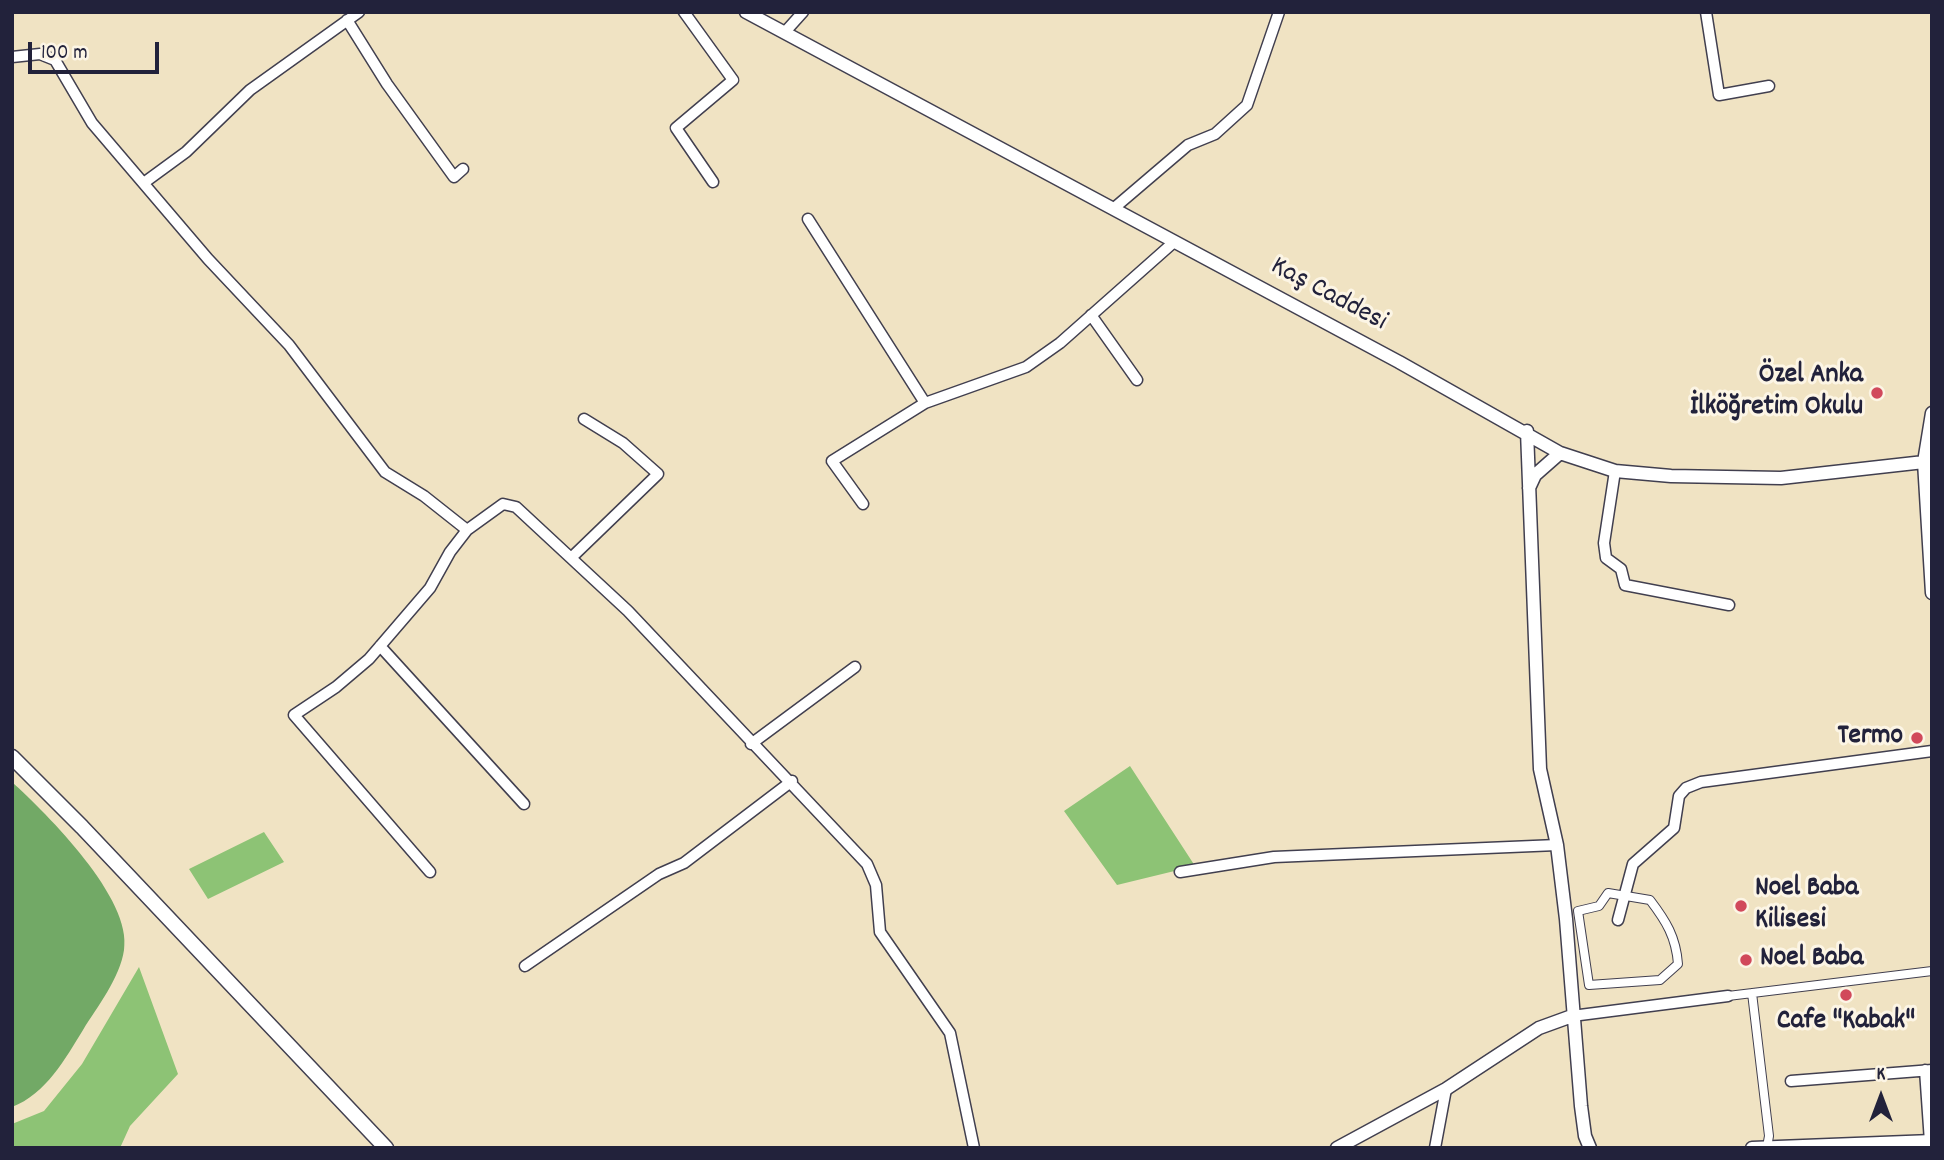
<!DOCTYPE html>
<html>
<head>
<meta charset="utf-8">
<style>
  body { margin:0 }
  #map { position:relative; width:1944px; height:1160px; overflow:hidden; background:#f0e3c3; font-family:Dekko,sans-serif }
  canvas { display:block }
  .frame { position:absolute; inset:0; border:14px solid #22223b; pointer-events:none }
  .north { position:absolute; left:1846px; top:1062px; width:70px; height:70px; -webkit-text-stroke:5px #fcf5e5; paint-order:stroke; rotate:0deg; font-size:19px; font-weight:700; line-height:28px; text-align:center; color:#22223b }
  .north::after { content:''; display:block; margin:auto; width:24px; height:32px; background:#22223b; clip-path:polygon(50% 0,100% 100%,50% 72%,0 100%) }
  .scale { position:absolute; left:28px; top:42px; width:131px; height:32px; box-sizing:border-box; border:4px solid #22223b; border-top:0; padding-left:9px; font-size:21px; line-height:24px; white-space:nowrap; color:#22223b; -webkit-text-stroke:5px #fcf5e5; paint-order:stroke }
</style>
</head>
<body>
<div id="map">
<canvas width="1944" height="1160"></canvas>
<div class="frame"></div>
<div class="north">K</div>
<div class="scale">100 m</div>
</div>
<script>
const c = document.querySelector('canvas').getContext('2d');
c.lineJoin = 'round';
function fillPath(path, color) { c.fillStyle = color; c.fill(path, 'evenodd'); }
function stroke(path, color, width, dash) { c.strokeStyle = color; c.lineWidth = width; c.lineCap = dash ? 'butt' : 'round'; c.setLineDash(dash || []); c.stroke(path); }
function drawText(font, color, halo, rows, align = 'center') {
  c.font = font + ' Dekko,sans-serif'; c.lineWidth = 6; c.setLineDash([]); c.textBaseline = 'middle'; c.strokeStyle = halo; c.fillStyle = color; for (const [text, x, y, turn = 0] of rows) {
    c.save(); c.translate(x, y); c.rotate((+turn || 0) * Math.PI / 180); c.textAlign = isNaN(turn) ? turn : align; if (halo) c.strokeText(text, 0, 0); c.fillText(text, 0, 0); c.restore();
  }
}
fillPath(new Path2D(`
  M1130,766L1195,866L1117,885L1064,811Z
  M264,832L284,862L208,899L189,869Z
  M139,967L178,1074L130,1126L120,1148H12V1124L44,1111L82,1064Z`), '#8dc375');
fillPath(new Path2D(`
  M12,782C47,814 133,899 124,950C120,978 97,1007 83,1030C65,1059 46,1094 12,1107Z`), '#72a966');
const pedestrian = new Path2D(`
  M1608,893L1650,900C1666,921 1676,937 1678,964L1660,980L1589,985L1578,911L1599,906Z
  M1752,993L1769,1136L1767,1147
  M1728,996L1932,971`);
const minor = new Path2D(`
  M684,12L733,80L676,128L713,182
  M1706,12L1719,95L1769,86
  M347,20L387,84L454,177L463,169
  M785,32L803,12
  M12,57L40,54L55,60L92,123L208,259L289,345L385,472L424,496L467,530L503,504L516,507L628,611L867,864L876,885L880,932L950,1033L974,1148
  M145,182L186,152L250,90L359,12
  M1113,209L1188,145L1215,134L1247,105L1279,12
  M808,219L925,403
  M1091,315L1137,380
  M1615,471L1604,543L1606,558L1621,569L1625,585L1729,605
  M863,504L832,461L925,403L1026,367L1060,343L1174,242
  M571,558L658,474L623,443L584,419
  M380,646L524,804
  M751,744L855,667
  M430,872L294,715L336,687L369,659L430,588L450,552L467,530
  M1180,872L1274,857L1557,845
  M1618,920L1633,864L1674,828L1679,796L1686,788L1701,782L1932,751
  M525,966L659,874L684,863L792,781
  M1572,1016L1728,996
  M1925,1070L1930,1142
  M1791,1081L1932,1070
  M1435,1148L1446,1089`);
const tertiary = new Path2D(`
  M746,12L1399,362L1560,453L1615,471L1671,476L1781,478L1924,462
  M1932,413L1924,462L1932,593
  M1527,431L1540,769L1557,845L1566,919L1581,1106L1585,1136L1590,1148
  M1529,488L1535,475L1560,453
  M1337,1148L1446,1089L1539,1028L1572,1016
  M1752,1148L1932,1141`);
const secondary = new Path2D(`
  M12,757L82,827L386,1148`);
stroke(pedestrian, '#413f4f', 10);
stroke(minor, '#413f4f', 13);
stroke(tertiary, '#413f4f', 15);
stroke(secondary, '#413f4f', 17);
stroke(pedestrian, '#fff', 8);
stroke(minor, '#fff', 10);
stroke(tertiary, '#fff', 12);
stroke(secondary, '#fff', 14);
for (const [x, y, r, color] of [
  [1877,393,7,"#d1495b"],
  [1917,738,7,"#d1495b"],
  [1741,906,7,"#d1495b"],
  [1746,960,7,"#d1495b"],
  [1846,995,7,"#d1495b"]
]) { const dot = new Path2D(); dot.arc(x, y, r, 0, 2 * Math.PI); c.fillStyle = color; c.fill(dot); stroke(dot, '#fcf5e5', 2.5); }
drawText('28px', '#22223b', '#fcf5e5', [
  ["Kaş Caddesi",1328,296,28]
]);
drawText('bold 28px', '#22223b', '#fcf5e5', [
  ["Özel Anka",1863,377],
  ["İlköğretim Okulu",1863,409],
  ["Termo",1903,738],
  ["Noel Baba",1755,890,"left"],
  ["Kilisesi",1755,922,"left"],
  ["Noel Baba",1760,960,"left"],
  ["Cafe \"Kabak\"",1846,1023,"center"]
], 'right');
</script>
</body>
</html>
